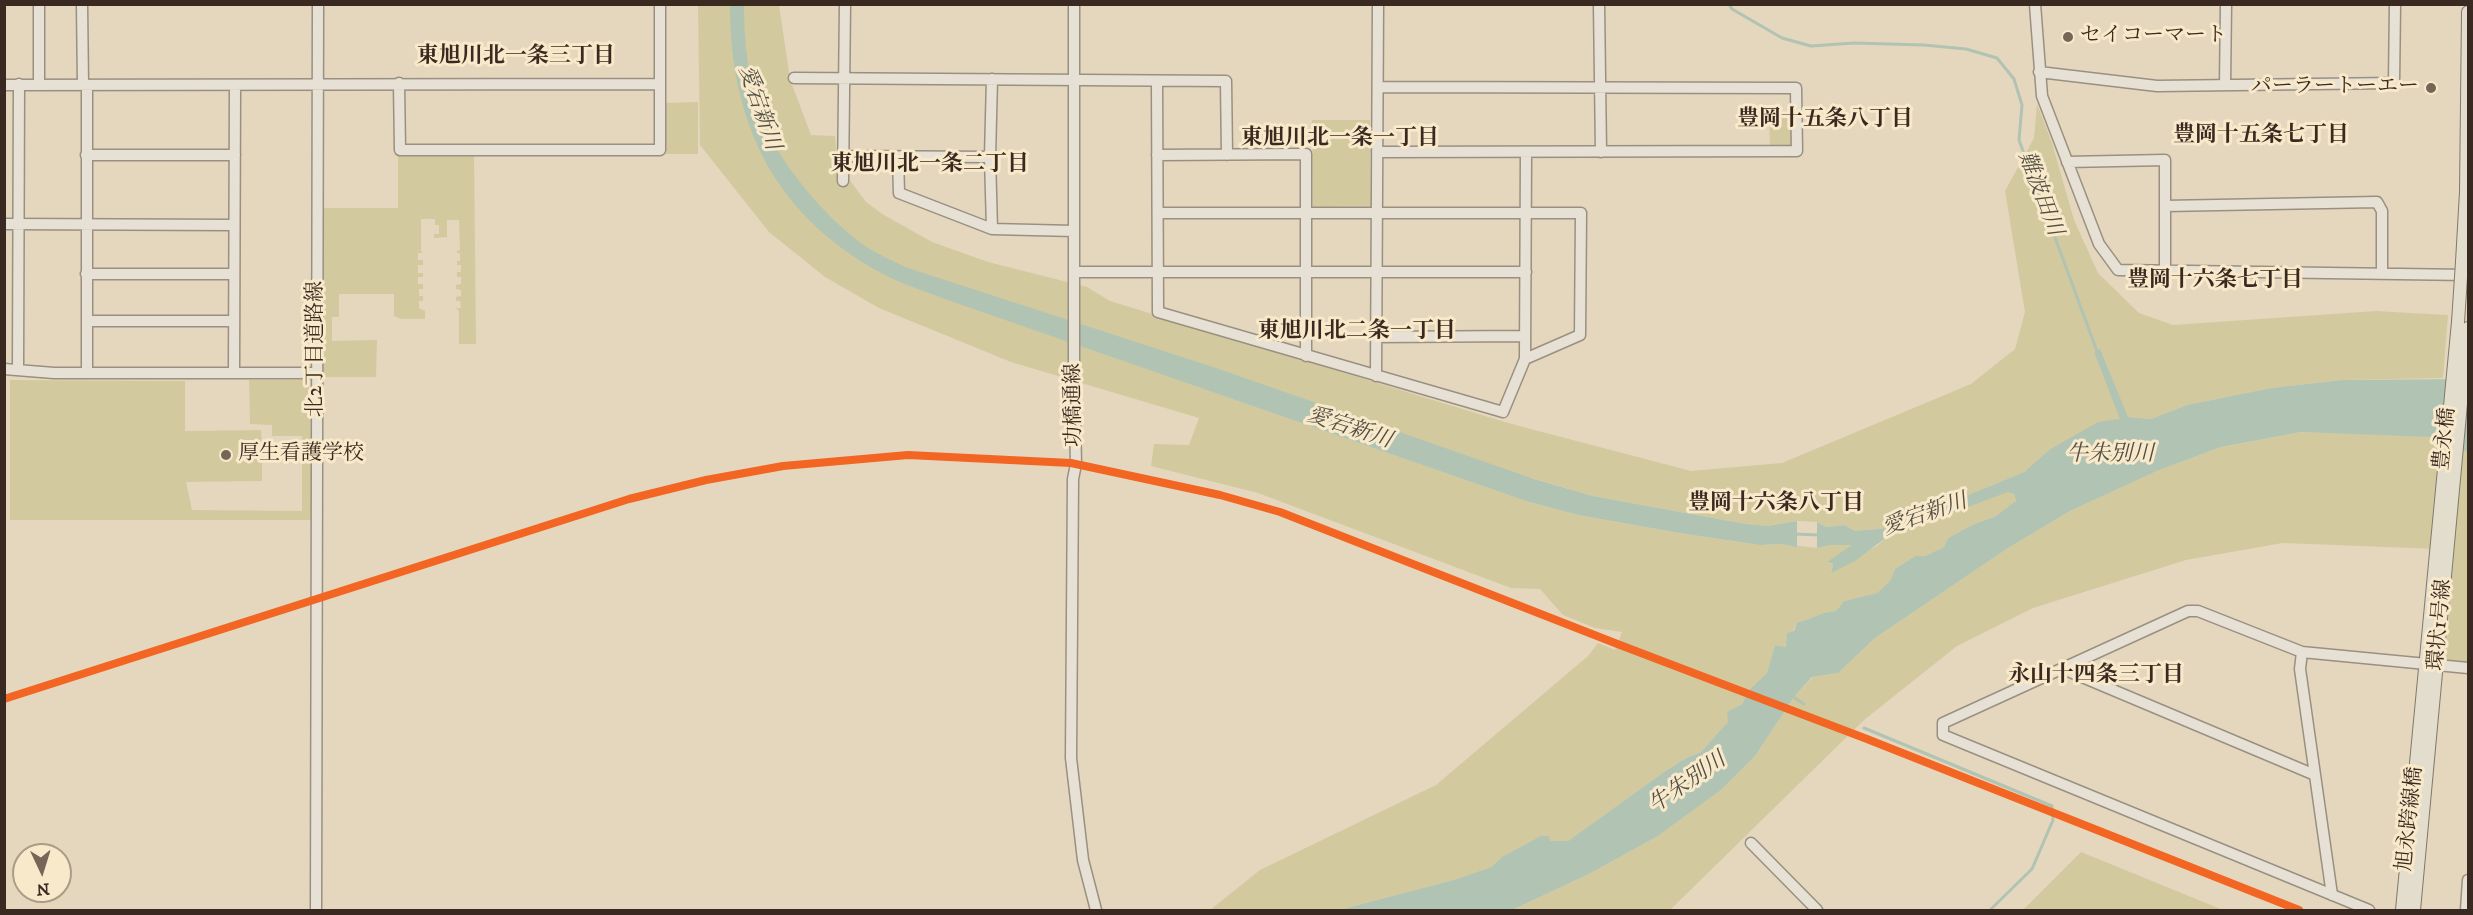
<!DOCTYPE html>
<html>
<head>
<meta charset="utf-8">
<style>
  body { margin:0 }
  #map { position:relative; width:2473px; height:915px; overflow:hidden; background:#e4d7bd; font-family:"IM FELL DW Pica",serif }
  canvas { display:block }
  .frame { position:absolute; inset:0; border:6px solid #3a2920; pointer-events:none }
  .north { position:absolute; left:12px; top:843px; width:60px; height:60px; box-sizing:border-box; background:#f7e9ca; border:2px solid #ab9c86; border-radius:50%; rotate:176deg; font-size:16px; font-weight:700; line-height:24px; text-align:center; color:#3a2920 }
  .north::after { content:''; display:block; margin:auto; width:21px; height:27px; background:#766657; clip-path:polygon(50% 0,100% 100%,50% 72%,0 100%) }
</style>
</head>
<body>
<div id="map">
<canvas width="2473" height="915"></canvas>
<div class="frame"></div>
<div class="north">N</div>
</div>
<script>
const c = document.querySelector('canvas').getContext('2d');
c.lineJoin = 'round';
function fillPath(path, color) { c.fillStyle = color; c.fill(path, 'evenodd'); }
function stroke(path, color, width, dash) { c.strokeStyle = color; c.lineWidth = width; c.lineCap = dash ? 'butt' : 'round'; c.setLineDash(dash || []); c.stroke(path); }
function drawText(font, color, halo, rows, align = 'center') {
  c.font = font + ' "IM FELL DW Pica","Noto Serif JP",serif'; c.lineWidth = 6; c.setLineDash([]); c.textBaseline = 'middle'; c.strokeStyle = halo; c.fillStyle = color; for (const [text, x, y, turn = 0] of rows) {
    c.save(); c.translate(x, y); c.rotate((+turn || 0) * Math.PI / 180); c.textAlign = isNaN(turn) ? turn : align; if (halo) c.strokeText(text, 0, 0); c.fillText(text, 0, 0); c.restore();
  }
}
fillPath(new Path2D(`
  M698,5H779L790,79L811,135L835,136L837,163L866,202L884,215L932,242L988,262L1087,287L1110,301L1508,423L1691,471L1782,463L1971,384L2015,349L2025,312L2005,191L2034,138L2037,104L2052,143L2074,220L2098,273L2139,313L2173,325L2376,311L2448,315L2443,378L2343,380L2271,388L2187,405L2151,419L2128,417L2049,450L2024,472L1888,528L1855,531L1845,525L1826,527L1817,522L1797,521L1768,526L1746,524L1593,496L1081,346L1526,501L1578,515L1679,533L1760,545L1782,544L1817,548L1831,545H1853L1828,563L1833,564L1831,572L1877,546L1887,537L2008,491L2014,494L2016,502L1996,516L1972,525L1948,538L1944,547L1925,556H1915L1895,569L1890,581L1877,593L1844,601L1836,611C1821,611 1812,620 1797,622L1786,647L1775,645L1767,673L1749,690L1742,704L1727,712L1729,722L1701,752L1686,758L1664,772L1568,841H1550L1502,857L1491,867L1457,879L1339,910H1210L1260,870L1436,785L1588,656L1598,643L1615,650L1622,632L1595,628L1563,615L1540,589L1511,588L1258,493L1151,466L1154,444L1189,445L1199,418L1011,362L879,308L825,277L769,232L700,145Z
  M698,102V154H662L663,103Z
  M1791,112L1792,143L1787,148H1770L1769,113Z
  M1312,120H1370L1371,206L1313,207Z
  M398,153H474L476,344H459V311L456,308H461L460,301H456V297L461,296V290L456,289V285L461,284V277H457V272H461V265H457V261H460V253H457V251L460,250L459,220H447V237L434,238V234H439V225H435V219H421V251L423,253H418V260H423V265H418V273H423V277H418V284H423V289H419V296H423V301H419V308L425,311V319H401L394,316V294H339V317H332V341L377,340L376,377H319L320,208H398Z
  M10,380L185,381V431L261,430L262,448H276V462H262V481L186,482L192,510L302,511V436H272V425L250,424L249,380H305L310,389L312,520H10Z
  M2301,432L2408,435L2431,437L2446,447L2436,549L2283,543L2186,560L2033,608L1957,646L1864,720L1670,910H1512L1589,874L1658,836L1721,790L1755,756L1794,697L1813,677L1838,673L1875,638L2008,548L2070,511L2157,471L2221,447Z
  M2457,447L2468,452V668L2445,666L2454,550Z
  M2081,852L2223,910H2023Z`), '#d2ca9e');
fillPath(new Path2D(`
  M730,5H744C744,43 748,81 762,118C778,163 828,221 868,248C880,255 893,261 905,267L1216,368L1534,479L1593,496L1746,524L1768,526L1797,521V547L1782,544L1760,545L1679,533L1578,515L1526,501L942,298C922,290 901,284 883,274C775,216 730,124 730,5Z
  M2100,349L2128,417L2151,419L2187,405L2271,388L2343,380L2468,379V452L2431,437L2301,432L2221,447L2157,471L2070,511L2008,548L1875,638L1838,673L1812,677L1794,697L1755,756L1721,790L1658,836L1589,874L1512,910H1339L1457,879L1491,867L1502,857L1541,836H1549L1550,841H1568L1664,772L1686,758L1701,752L1728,722L1727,712L1742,704L1749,690L1767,673L1775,645L1786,647L1787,633L1794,631L1797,622C1812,620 1821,611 1836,611L1844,601L1877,593L1890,581L1895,569L1915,556H1925L1944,547L1948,538L1972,525L1996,516L2016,501L2014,494L2008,492L1887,537L1855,561L1831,573L1833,564L1827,562L1852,545H1831L1817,548V522L1826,527L1845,525L1855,531L1888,528L2024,472L2049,450L2098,422L2120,419L2094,352Z`), '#b1c3b2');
stroke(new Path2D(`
  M1729,4L1732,9L1782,38L1811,46L1854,43L1924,45L1966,49L1997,58L2014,79L2022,105L2019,140L2098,354
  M1795,534L1819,535
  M1790,695L1804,704
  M1864,728L2052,806L2053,820L2032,869L1990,910`), '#b1c3b2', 3);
const minor = new Path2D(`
  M82,4L83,85
  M1074,4V376L1076,464L1073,479L1071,758L1083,860L1096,910
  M1599,4L1601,152
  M2035,4L2042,96L2099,244L2118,270L2468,275
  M2039,72L2157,86L2394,83L2395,4
  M794,78L1226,81L1227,155
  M1157,81L1158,312L1503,412L1525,359L1526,153
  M399,83L400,150H660V4
  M4,85L660,84
  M39,85V4
  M2225,85L2226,4
  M1377,152L1797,151L1796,88L1378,87
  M86,155H235
  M1157,155L1306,154V356
  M844,156L990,157
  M898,157L899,193L992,229L1074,231
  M2067,162L2165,160V271
  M843,181L845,4
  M2165,206L2377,202L2382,211V274
  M1158,213H1581L1580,335L1525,359
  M4,224L234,225
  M992,229L990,157L992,79
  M1074,272H1526
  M86,274H234
  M87,321H234
  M1376,337L1525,336
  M4,369L54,373H317
  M18,369L19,84
  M234,372L235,85
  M87,373V85
  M1376,376L1378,4
  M2302,652L2300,669L2332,895
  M2063,669L2315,775
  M1751,843L1817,910
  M316,910L318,4
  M2369,910L1943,735V723L2188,611H2198L2302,652L2468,668
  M2466,910L2468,880`);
const major = new Path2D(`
  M2462,262L2466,192L2468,12
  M2402,910L2458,322
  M2414,910L2468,328`);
stroke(minor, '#999081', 13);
stroke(major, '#82796b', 14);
stroke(minor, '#e7e1d5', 10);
stroke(major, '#e3ddce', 12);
const majorBridge = new Path2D(`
  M2458,322L2462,262`);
stroke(majorBridge, '#82796b', 14, []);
stroke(majorBridge, '#e3ddce', 12);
stroke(new Path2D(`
  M4,699L629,499L706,480L783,466L908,455L1071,463L1220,495L1280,512L1620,645L1867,739L2299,910`), '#f26522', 8);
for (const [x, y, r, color] of [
  [2068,37,6,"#766657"],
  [2431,88,6,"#766657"],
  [226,455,6,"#766657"]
]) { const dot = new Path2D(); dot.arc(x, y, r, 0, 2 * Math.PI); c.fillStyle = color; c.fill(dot); stroke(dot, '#f7e9ca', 2); }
drawText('21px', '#3a2920', '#f7e9ca', [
  ["セイコーマート",2080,37],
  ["パーラートーエー",2419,88,"right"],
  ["厚生看護学校",238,455]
], 'left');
drawText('21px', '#3a2920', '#f7e9ca', [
  ["北2丁目道路線",317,349,-90],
  ["功橋通線",1075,405,-91],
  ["豊永橋",2446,439,-84],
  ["環状1号線",2441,625,-85],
  ["旭永跨線橋",2411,819,-84]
]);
drawText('bold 22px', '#3a2920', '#f7e9ca', [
  ["東旭川北一条三丁目",516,57],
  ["豊岡十五条八丁目",1825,120],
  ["豊岡十五条七丁目",2261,136],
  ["東旭川北一条一丁目",1340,139],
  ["東旭川北一条二丁目",930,165],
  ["豊岡十六条七丁目",2215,281],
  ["東旭川北二条一丁目",1357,332],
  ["豊岡十六条八丁目",1776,504],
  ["永山十四条三丁目",2096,676]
]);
drawText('italic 22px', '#524e43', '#f7e9ca', [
  ["愛宕新川",758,108,71],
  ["難波田川",2039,194,69],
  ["愛宕新川",1349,429,18],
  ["牛朱別川",2110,455],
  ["愛宕新川",1925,516,-19],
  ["牛朱別川",1688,784,-35]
]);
</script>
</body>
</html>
